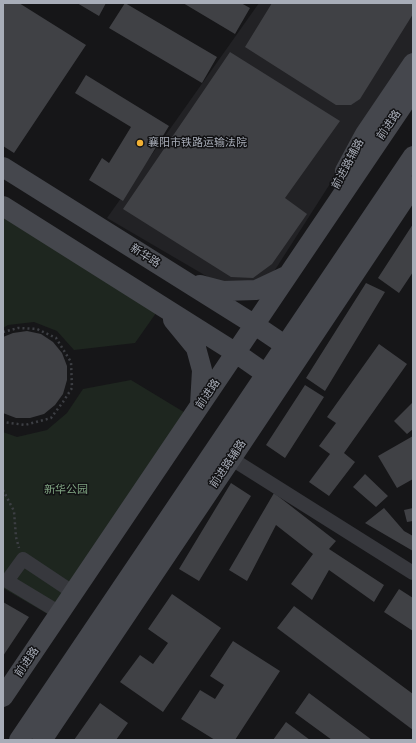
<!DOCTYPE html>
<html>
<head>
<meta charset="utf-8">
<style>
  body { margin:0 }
  #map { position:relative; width:416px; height:743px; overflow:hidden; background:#161618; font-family:"Fira Sans",sans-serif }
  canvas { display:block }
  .frame { position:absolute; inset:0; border:4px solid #a8adb8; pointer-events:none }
</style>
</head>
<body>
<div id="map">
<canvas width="416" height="743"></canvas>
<div class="frame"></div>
</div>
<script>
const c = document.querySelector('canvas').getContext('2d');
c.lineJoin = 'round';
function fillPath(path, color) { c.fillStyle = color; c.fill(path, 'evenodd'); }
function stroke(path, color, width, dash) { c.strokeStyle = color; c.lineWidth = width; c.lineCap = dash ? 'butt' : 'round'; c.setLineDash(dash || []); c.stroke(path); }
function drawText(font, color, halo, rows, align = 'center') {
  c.font = font + ' "Fira Sans","Noto Sans SC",sans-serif'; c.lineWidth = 3; c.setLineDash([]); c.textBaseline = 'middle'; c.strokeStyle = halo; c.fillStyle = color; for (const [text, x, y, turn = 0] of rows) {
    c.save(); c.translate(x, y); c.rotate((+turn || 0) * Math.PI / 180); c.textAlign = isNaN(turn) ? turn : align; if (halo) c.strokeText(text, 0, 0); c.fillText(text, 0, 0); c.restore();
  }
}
fillPath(new Path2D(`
  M259,3H413V54L273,273L252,283L233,284L213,280L107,218Z`), '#222225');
fillPath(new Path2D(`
  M3,206L161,306L135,343L74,350L57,331L34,322L8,325L3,328Z
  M131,380L192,417L56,619L3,588V432L17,437L47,430L67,413L83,389Z`), '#1e261f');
fillPath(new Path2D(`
  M3,3H19L86,45L14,153L3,146Z
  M77,3H106L99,16Z
  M125,3L217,57L202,83L109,28Z
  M183,3H241L250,8L235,34Z
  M272,3H413V14L360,99L351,105H336L245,47Z
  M230,52L340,121L285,198L307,214L272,264L253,278L231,277L123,209Z
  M86,75L169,126L123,201L89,180L102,158L109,163L131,127L75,93Z
  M413,224V272L399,293L378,278Z
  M366,283L385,292L325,391L306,378Z
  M27,331L41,334L53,342L62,353L67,366V380L63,394L55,405L44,414L30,418H16L3,413V337L13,333Z
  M379,344L407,364L344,453L355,462L329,496L309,482L330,454L319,446L336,423L327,417Z
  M305,385L324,397L285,458L266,445Z
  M413,402V429L407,434L394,421Z
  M413,436V479L397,488L378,456Z
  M365,474L388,496L376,507L353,487Z
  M231,483L251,496L199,581L179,569Z
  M274,493L336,541L329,549L384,585L374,602L329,570L312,600L291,584L313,554L276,525L247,581L229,570Z
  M384,508L404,531L413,536V551L365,523Z
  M413,508V521L407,522L404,510Z
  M399,589L413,598V631L384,612Z
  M172,594L221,628L163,712L120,682L140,655L153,664L168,643L148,629Z
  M3,602L29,617L3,656Z
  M294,606L413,694V730L277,628Z
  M233,641L280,671L235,740H215L181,719L200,690L215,699L224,685L210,676Z
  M309,693L372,740H332L295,713Z
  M100,703L128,723L116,740H74Z
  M286,722L310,740H273Z`), '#404145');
stroke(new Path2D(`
  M3,332L18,328L37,329L56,338L71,362L72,388L63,402L51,418L25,425L3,422
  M3,490L14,511L16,537L19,548`), '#3d3f44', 2.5, [2, 3]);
stroke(new Path2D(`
  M224,454L413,573
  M60,613L7,581L23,559L74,593`), '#37383d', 14);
stroke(new Path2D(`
  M3,167L255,325L286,346
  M345,171L365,134L413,63
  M3,206L236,353L266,374
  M200,285L223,291L256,290L288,275
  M173,320L196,348L202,370L200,405
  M3,697L413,90
  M19,740L413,156
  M42,740L231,459L413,186`), '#45474d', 20);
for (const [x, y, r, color] of [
  [140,143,4,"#f2b134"]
]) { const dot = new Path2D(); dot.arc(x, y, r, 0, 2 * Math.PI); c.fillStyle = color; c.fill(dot); stroke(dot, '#111113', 1.5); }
drawText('11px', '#a8adb8', '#111113', [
  ["前进路",389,125,-56],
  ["前进路辅路",348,164,-62],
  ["新华路",145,256,32],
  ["前进路",208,394,-56],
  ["前进路辅路",228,464,-56],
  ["前进路",27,662,-56]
]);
drawText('11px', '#a8adb8', '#111113', [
  ["襄阳市铁路运输法院",148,143]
], 'left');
drawText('11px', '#7fa381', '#111113', [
  ["新华公园",66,490]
]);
</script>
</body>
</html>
